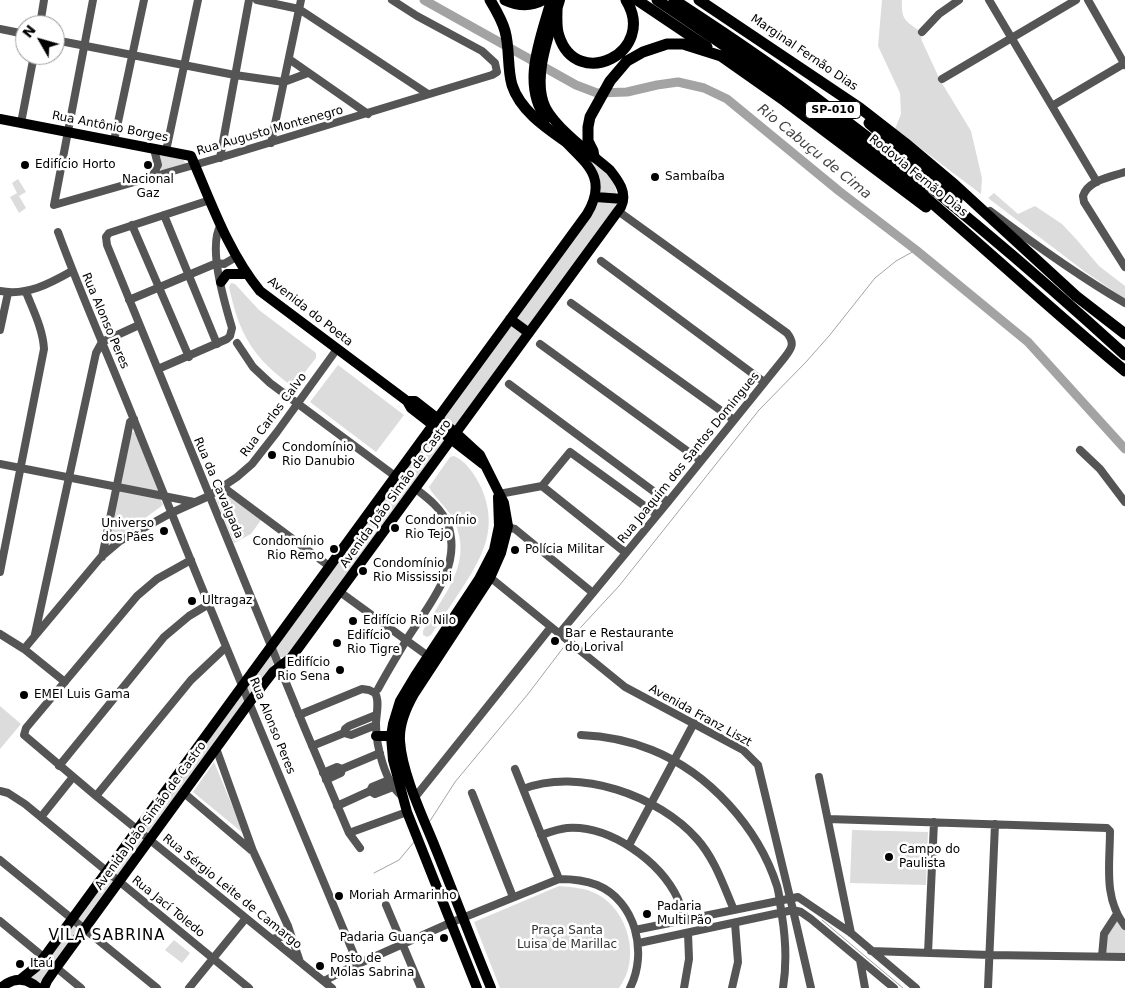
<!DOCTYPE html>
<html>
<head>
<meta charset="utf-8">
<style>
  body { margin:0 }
  #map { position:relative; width:1125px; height:988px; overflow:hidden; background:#fff; font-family:"DejaVu Sans",sans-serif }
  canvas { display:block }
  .north { position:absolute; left:15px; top:15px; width:50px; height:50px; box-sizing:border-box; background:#fff; border:1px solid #999; border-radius:50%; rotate:308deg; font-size:14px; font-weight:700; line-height:20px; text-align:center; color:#000 }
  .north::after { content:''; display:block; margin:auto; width:18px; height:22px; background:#000; clip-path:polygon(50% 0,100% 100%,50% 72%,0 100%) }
</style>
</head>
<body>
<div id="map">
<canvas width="1125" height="988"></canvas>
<div class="north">N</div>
</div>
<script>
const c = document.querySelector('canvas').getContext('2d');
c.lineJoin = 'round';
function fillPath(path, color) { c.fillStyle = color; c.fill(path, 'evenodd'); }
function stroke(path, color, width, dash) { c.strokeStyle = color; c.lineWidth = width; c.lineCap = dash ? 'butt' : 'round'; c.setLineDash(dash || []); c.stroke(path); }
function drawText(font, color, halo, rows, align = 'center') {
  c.font = font + ' "DejaVu Sans",sans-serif'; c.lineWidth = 5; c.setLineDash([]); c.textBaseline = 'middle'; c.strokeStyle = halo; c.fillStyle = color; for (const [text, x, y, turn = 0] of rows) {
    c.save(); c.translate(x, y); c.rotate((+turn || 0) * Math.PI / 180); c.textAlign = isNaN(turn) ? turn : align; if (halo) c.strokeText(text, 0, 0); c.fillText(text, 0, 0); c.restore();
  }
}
fillPath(new Path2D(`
  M882,0H902C901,19 905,21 920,31L922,41L940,80L971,131L982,178L981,194L895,129L901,114L900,93L878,46Z
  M160,155L183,159L186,164L161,171Z
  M587,155C605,172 622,181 615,208L286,657H279L248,697L42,988L28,978L595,209C603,186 600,174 587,155Z
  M18,179L26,192L19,196L26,208L19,213L10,197L17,193L12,183Z
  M994,193L1018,214L1035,206L1062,224L1077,240L1099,266L1125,286V299L1084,271L988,198Z
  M231,283L235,284L259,310L316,353V358L293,387C253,358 239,334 229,287Z
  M338,365L404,415L376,452L310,402Z
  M134,432C147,447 156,486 163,505L108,545L131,433Z
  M454,456C466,461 475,475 481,487C499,528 483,556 461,590C451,605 441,620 431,635L427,637L423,635V631C444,594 476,561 452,517C447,508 430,492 429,487L450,457Z
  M226,494L261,520L251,534L234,543L216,499Z
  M0,706L21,724L0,749Z
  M214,762L244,834L193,792Z
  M852,830L928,832L926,885L850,883Z
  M559,886C572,887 585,888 597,894C629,911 641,959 619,988H500L474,922Z
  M1117,914L1125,926V956H1103L1102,947Z
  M174,940L190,953L182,963L165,950Z`), '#dcdcdc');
stroke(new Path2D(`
  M570,639L619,586L759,410L806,362L829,336L875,278L896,261L916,250
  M430,821L455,782L528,694L566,644
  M374,873L399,860L414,842
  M822,920L903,988`), '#a3a3a3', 1);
stroke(new Path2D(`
  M424,0L576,85L597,93L627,92L657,85L678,82L704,88L727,99L839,191L916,250L1028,342L1125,449`), '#a3a3a3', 9);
stroke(new Path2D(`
  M93,0L54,205L229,155L492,75L497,72L495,63L482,51L417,16L392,0
  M257,0L299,9L428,94
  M989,0L1097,182
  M1088,0L1125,65
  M40,25L44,0
  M0,29L25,34
  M922,32L939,14L959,0
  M55,40L235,75L284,82L308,73
  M289,59L368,114
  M942,79L1076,0
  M1052,106L1125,63
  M21,123L34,55
  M114,141L144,0
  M271,143L301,0
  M166,151L198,0
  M220,158L249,0
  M1125,172C1111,177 1088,180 1083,196L1084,202L1125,267
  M152,177L158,165L154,149
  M210,200L109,233L106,237L107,245L305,729L349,833L360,848
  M990,211C1034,244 1078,276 1125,303
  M164,215L217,344
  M132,225L189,357
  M58,232C81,295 109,357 134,420C207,602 282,783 358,964
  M601,261L764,382
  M0,291C27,296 49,284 72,271
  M129,300L217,263L224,264L236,257
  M571,303L734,420
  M0,330L8,293
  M237,343L253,367L270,383L395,476
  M540,344L701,461
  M158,369L227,339L230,336L232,328C225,304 207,246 221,225
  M509,384L668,502
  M1080,450L1100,469L1125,502
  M0,464L194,502
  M542,486L626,553
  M223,487L329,566
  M499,494L542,486L570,452L657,515
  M503,526L515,529L593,593
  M102,557L130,422L134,419
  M191,560L157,579L137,596L26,728L24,735L96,796L332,988
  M0,572L44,349C43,329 33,310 26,292
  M486,574L625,687L743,750L758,765L793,910L811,988
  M340,592L428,656
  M0,634L24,649L65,682
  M35,634L96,353L102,342L139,325
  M559,634L668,502L785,357C792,348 795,343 787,333L618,211
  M24,649L101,557L120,541L171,513L209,496L237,477L252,464L277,432L337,349
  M378,689C387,672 397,656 407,639C427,607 463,567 448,525C442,509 429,499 416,489
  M299,715L362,689L369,690L375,693C380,701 376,715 376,724C376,746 385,783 402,796
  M344,733L345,729L349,726L376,715
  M581,735C605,736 630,741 652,750C709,773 758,827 777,886C780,896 780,906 782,916C786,941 787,963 783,988
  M312,746L344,733L351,735L376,725
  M216,748L253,851L288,926L300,962
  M59,766L164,637L189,616L209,604
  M515,769L559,879
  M323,773L337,767L342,769L380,753
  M819,777L851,933
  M326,780L341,773L342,769
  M523,789C579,767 659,796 697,839C715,859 724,887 734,910
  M0,791L8,793L25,804L249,988
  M370,791L375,794L393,787
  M184,793L251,850
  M472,793L513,897
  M96,796L191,680L226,647
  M416,796L551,627
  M337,806L370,791L372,787L389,780
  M41,817L73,777
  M828,819L1107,828L1110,831C1110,864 1103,898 1125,926
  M349,833L407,812
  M541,835C550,832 558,829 567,828C610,825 660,861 678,899C681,906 683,913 686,921
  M629,845L694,723
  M0,860L157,988
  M386,905L421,988
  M0,921L81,988
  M635,930L798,897L851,933L916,988
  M272,939L281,937L288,926
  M639,943L793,910L801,912L811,919L894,988
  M871,951L990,955L1125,957
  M928,953L934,822
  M1102,956L1104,934L1117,914
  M860,960L865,988
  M324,981L349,968L450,923L559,879C572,879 584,880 597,885C636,901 648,953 630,988
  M189,988L246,918
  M684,988L689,959L688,933
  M732,988L738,962L735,923
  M988,988L995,824`), '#555', 8);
stroke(new Path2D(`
  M0,119L191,156C211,202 228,252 260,291L407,401L411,408L483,464
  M546,119C520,84 541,37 551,0
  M596,197L623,199
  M221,282L227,274H246
  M510,319L529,333
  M407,401H415L456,433L480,455L504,503L508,526L501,553L490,578L414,694C406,708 399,724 400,741C402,772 421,813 433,842C453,891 471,940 491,988
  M376,736H391
  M21,979L36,967L48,952L587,214C610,175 583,162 560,136
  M1,988C13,977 26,977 38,988
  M44,988L47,981L56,968L249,703L273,672L291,658L621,207C628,193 618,180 610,170C591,154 557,129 546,108C531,78 551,30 560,0
  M477,988L407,812L393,760L391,736L393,724L400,701L415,676L479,579L494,550L499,526L498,497`), '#000', 10);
stroke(new Path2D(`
  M490,0C496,10 502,20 505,31C510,49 507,68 512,85C520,110 545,127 565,141
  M505,0C518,6 530,7 543,0
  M637,0L707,47
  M657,0C744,58 830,118 911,185C983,246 1052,311 1125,371
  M674,0C728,35 781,71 832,110C934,187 1031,269 1125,355
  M699,0L860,108L905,143L955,185L1076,296L1125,334
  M557,10C557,18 556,28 559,36C577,92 658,52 626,0
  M869,123L957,200
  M594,157L593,151L588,141V127L590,117L610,81L627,61L643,52L667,44H683L721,56L785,101L926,207`), '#000', 11);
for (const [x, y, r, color] of [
  [25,165,5,"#000"],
  [148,165,5,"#000"],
  [655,177,5,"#000"],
  [272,455,5,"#000"],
  [395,528,5,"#000"],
  [164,531,5,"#000"],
  [334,549,5,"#000"],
  [515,550,5,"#000"],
  [363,571,5,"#000"],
  [192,601,5,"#000"],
  [353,621,5,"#000"],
  [555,641,5,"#000"],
  [337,643,5,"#000"],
  [340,670,5,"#000"],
  [24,695,5,"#000"],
  [889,857,5,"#000"],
  [339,896,5,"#000"],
  [647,914,5,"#000"],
  [444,938,5,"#000"],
  [20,964,5,"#000"],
  [320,966,5,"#000"]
]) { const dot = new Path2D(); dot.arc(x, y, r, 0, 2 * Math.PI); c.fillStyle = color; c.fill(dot); stroke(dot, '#fff', 2); }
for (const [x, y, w] of [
  [833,110,55]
]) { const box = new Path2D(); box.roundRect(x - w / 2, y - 8.5, w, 17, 4); c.fillStyle = '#fff'; c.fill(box); stroke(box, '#000', 1); }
drawText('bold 11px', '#000', null, [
  ["SP-010",833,110]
]);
drawText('12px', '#000', '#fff', [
  ["Marginal Fernão Dias",804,53,34],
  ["Rua Antônio Borges",110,127,11],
  ["Rua Augusto Montenegro",270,131,-16],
  ["Rodovia Fernão Dias",918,176,39],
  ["Avenida do Poeta",310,312,38],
  ["Rua Alonso Peres",105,321,67],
  ["Rua Carlos Calvo",274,415,-53],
  ["Rua Joaquim dos Santos Domingues",689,458,-51],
  ["Rua da Cavalgada",218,488,67],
  ["Avenida João Simão de Castro",396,494,-54],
  ["Avenida Franz Liszt",700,716,29],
  ["Rua Alonso Peres",272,726,68],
  ["Avenida João Simão de Castro",151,816,-54],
  ["Rua Sérgio Leite de Camargo",232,892,39],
  ["Rua Jací Toledo",168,907,39]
]);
drawText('12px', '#000', '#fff', [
  ["Edifício Horto",35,165],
  ["Sambaíba",665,177],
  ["Nacional",148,180,"center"],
  ["Gaz",148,194,"center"],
  ["Condomínio",282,448],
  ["Rio Danubio",282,462],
  ["Condomínio",405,521],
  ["Rio Tejo",405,535],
  ["Universo",154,524,"right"],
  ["dos Pães",154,538,"right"],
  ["Condomínio",324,542,"right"],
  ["Rio Remo",324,556,"right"],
  ["Polícia Militar",525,550],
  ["Condomínio",373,564],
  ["Rio Mississipi",373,578],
  ["Ultragaz",202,601],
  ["Edifício Rio Nilo",363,621],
  ["Bar e Restaurante",565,634],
  ["do Lorival",565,648],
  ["Edifício",347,636],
  ["Rio Tigre",347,650],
  ["Edifício",330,663,"right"],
  ["Rio Sena",330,677,"right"],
  ["EMEI Luis Gama",34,695],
  ["Campo do",899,850],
  ["Paulista",899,864],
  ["Moriah Armarinho",349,896],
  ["Padaria",657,907],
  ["Multi Pão",657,921],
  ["Padaria Guança",434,938,"right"],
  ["Posto de",330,959],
  ["Molas Sabrina",330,973],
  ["Itaú",30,964]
], 'left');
drawText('12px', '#333', '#fff', [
  ["Praça Santa",567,931],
  ["Luisa de Marillac",567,945]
]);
drawText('italic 14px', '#444', '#fff', [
  ["Rio Cabuçu de Cima",814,152,39]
]);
c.letterSpacing = '1px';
drawText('15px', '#000', '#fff', [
  ["VILA SABRINA",107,936]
]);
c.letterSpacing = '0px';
</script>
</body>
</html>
